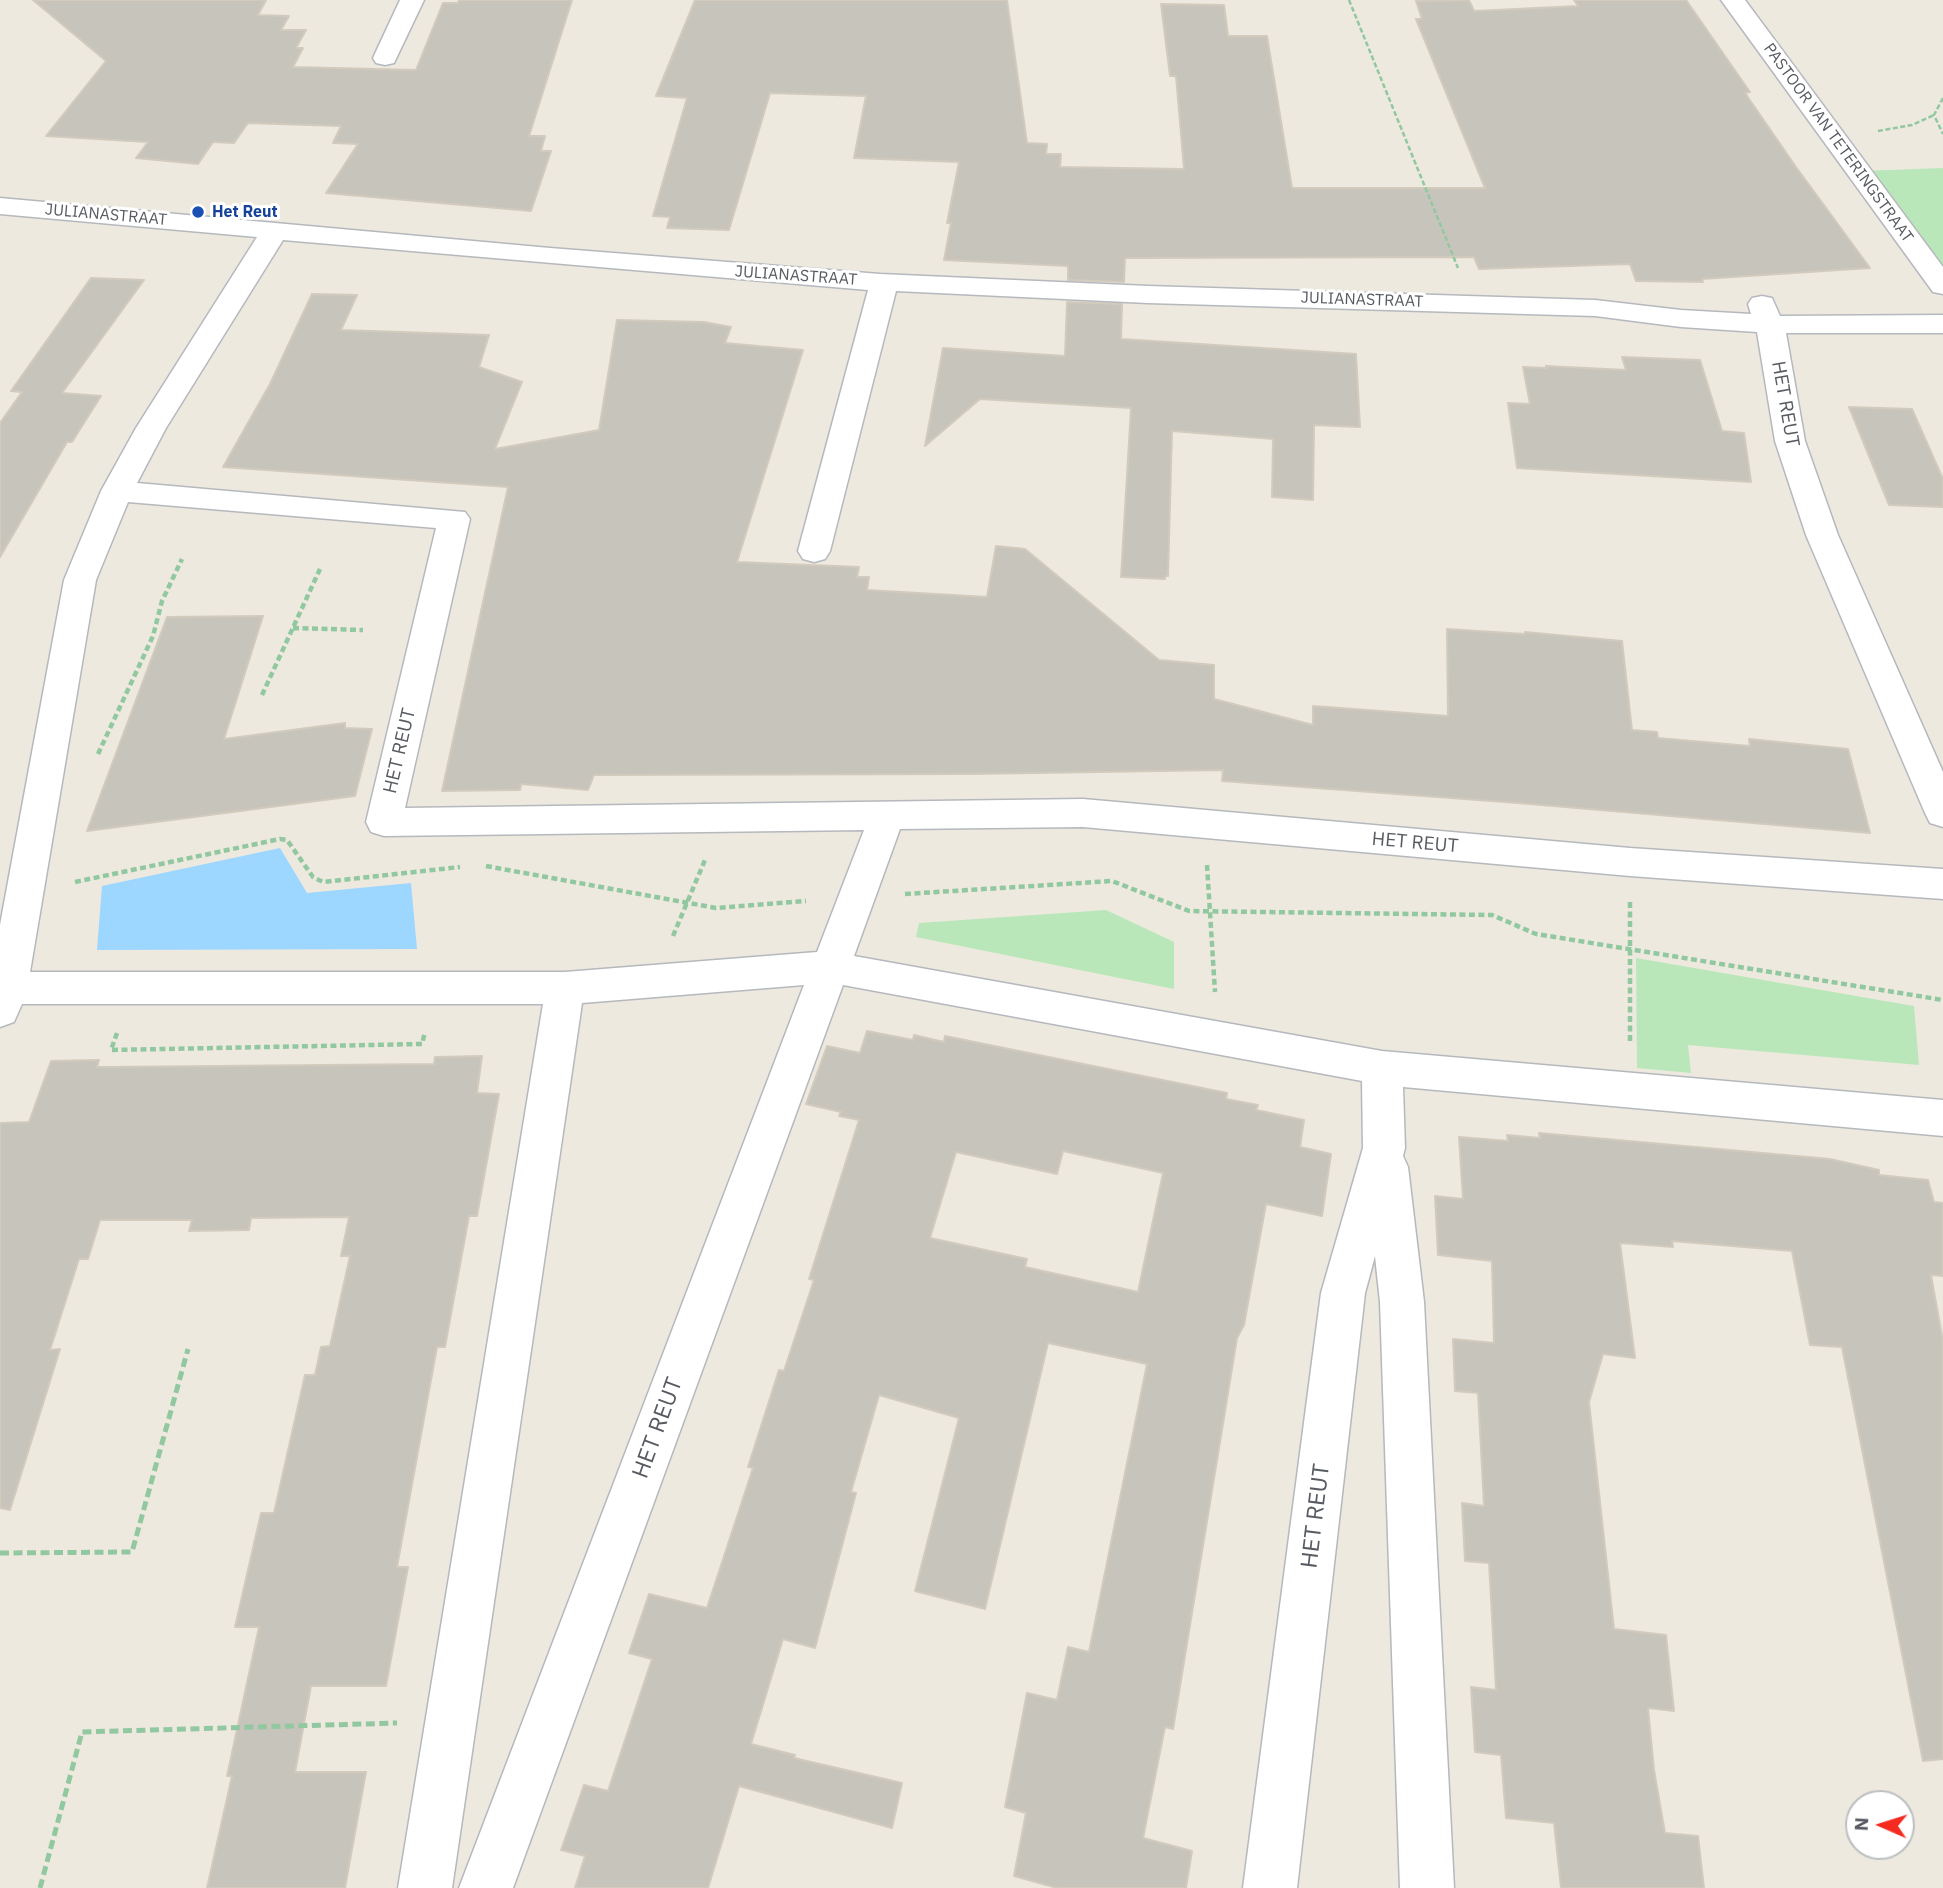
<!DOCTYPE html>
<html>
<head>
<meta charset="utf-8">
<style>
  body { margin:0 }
  #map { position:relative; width:1943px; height:1888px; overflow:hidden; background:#ede9df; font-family:"IBM Plex Sans",sans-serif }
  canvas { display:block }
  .north { position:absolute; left:1845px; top:1790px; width:70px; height:70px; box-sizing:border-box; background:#fff; border:2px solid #bcbec0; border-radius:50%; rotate:273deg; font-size:19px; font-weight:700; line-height:28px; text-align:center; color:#585c62 }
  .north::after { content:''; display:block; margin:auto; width:24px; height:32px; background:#f42b1e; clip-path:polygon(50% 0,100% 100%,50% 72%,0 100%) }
</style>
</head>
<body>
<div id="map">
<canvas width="1943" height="1888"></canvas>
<div class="north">N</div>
</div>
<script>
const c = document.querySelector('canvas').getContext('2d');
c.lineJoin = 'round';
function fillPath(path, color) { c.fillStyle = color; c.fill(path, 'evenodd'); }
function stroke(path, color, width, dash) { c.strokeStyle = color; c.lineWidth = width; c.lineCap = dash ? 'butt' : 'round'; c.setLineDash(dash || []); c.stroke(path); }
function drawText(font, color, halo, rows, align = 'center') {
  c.font = font + ' "IBM Plex Sans",sans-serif'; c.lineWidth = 6; c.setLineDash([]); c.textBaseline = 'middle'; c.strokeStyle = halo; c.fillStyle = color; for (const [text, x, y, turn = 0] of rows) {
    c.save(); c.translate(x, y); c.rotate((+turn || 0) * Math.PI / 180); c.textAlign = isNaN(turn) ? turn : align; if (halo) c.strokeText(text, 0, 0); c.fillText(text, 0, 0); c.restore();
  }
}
fillPath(new Path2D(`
  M1943,168V276L1861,171Z
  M1106,910L1174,942V989L916,937L919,923Z
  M1636,958L1914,1006L1919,1065L1688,1045L1691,1073L1637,1068Z`), '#bae7b9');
fillPath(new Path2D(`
  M280,848L307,893L411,883L417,949L97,950L102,886Z`), '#9dd6ff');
const building = new Path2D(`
  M33,0H266L258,15L289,16L281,30H306L296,48H303L293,67L416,70L443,3H458L459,0H572L529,136H545L541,151H551L531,211L326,193L358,144L333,143L341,126L248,123L234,143L213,142L198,164L136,158L148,142L46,136L106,61Z
  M695,0H1007L1027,143L1047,144L1046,154H1061L1060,167L1184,169L1176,76H1170L1161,4L1224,5L1228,36H1267L1292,188H1485L1416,19H1422L1416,1L1469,0L1474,11L1578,6L1574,0H1686L1750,92L1745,93L1796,167L1870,268L1702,279L1703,282L1636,281L1630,264L1479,269L1474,257L1125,258L1124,282L1068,280V266L944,260L951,223H947L959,162L854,158L866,96L770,93L729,230L667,228L670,217L653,216L687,98L656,96Z
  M91,278L144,280L62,393L101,396L72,442H67L0,557V423L22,392L11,391Z
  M312,294L357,295L341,330L489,335L479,367L522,382L495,449L599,430L617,320L704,322L731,327L725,343L803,350L737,562L859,567L857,577H869L867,590L987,597L996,546L1025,549L1159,660L1214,665V699L1313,725V706L1448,716L1447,629L1525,634V632L1622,641L1632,730L1657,732L1658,738L1750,746L1749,739L1848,749L1870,833L1518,803L1222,781L1223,770L974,774L594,775L588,790L521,784L520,790L442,791L508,487L223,467L270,384Z
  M1067,302L1122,304L1121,339L1356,354L1360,427L1314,425L1313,500L1272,497L1273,439L1172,431L1168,576H1165V579L1121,577L1131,408L980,399L925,446L943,348L1065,356Z
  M1622,357L1700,360L1722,431L1744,433L1751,482L1517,468L1508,403L1530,404L1523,367L1547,368L1546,366L1626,370Z
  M1849,407L1912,409L1943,479V507L1889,505Z
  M263,616L224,739L345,723V728L372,729L355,796L87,831L167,617Z
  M867,1031L913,1040L914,1035L944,1042L945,1036L1227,1093L1226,1099L1258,1105L1256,1110L1304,1120L1300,1147L1331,1154L1322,1216L1266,1204L1244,1325L1237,1338L1173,1729L1165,1727L1143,1838L1192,1851L1186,1888H1057L1014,1876L1026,1813L1005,1807L1027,1693L1057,1700L1068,1647L1089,1652L1147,1364L1048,1343L985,1609L915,1591L959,1418L879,1395L851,1492L856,1493L815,1648L783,1639L751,1744L795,1755L794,1758L902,1783L892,1828L739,1786L708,1888H575L585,1856L561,1850L584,1785L608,1791L652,1659L629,1653L649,1594L707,1608L753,1468L748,1467L779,1370L784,1371L814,1280L809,1279L859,1120L839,1116L841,1112L806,1104L827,1046L860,1053ZM1063,1151L1163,1173L1138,1292L1025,1267L1027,1259L930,1238L956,1152L1057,1174Z
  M482,1056L477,1093L499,1094L477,1216H469L445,1347H437L397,1567H408L386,1686H311L295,1772H366L345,1888H207L232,1776H227L259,1627H235L261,1513H274L305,1375H315L321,1347L330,1346L350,1256H341L349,1217L251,1218L249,1230L189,1231L192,1220H100L88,1259H79L50,1350L60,1349L10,1510L0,1508V1123L29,1122L51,1061L99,1060L97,1067H106L434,1064L435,1057Z
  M1539,1133L1830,1159L1879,1170V1175L1928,1180L1934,1202L1943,1203V1276L1931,1275L1943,1341V1759L1923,1761L1842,1347L1810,1345L1792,1251L1672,1241L1673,1247L1620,1243L1635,1358L1603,1354L1589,1402L1614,1629L1666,1635L1674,1711L1648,1708L1654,1770L1665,1833L1698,1836L1704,1888H1561L1554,1823L1506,1818L1501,1755L1475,1752L1471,1687L1496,1690L1489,1563L1465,1561L1462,1503L1484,1506L1478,1393L1455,1391L1453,1339L1494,1343L1492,1261L1438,1255L1435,1196L1463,1199L1459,1137L1508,1141L1507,1135L1540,1138Z`);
fillPath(building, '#c7c4bc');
stroke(building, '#d2cbbd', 2);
const minor = new Path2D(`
  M400,0H424L394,63L385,65L376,63L373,58Z
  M1721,0H1745L1943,267V294L1933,292Z
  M0,198L550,248L880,274L1148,286L1595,300L1681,310L1751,314L1748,304L1752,298L1762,296L1772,298L1780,316L1943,315V333H1786L1805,441L1838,535L1943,772V827L1930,823L1925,813L1806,535L1775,441L1757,332L1681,327L1595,316L1148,303L896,291L830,551L825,559L814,562L803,559L798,551L868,290L283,240L166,428L137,483L465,512L470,519L405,808L1083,799L1630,848L1943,869V899L1630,876L1083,827L900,829L854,956L1382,1051L1943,1100V1136L1403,1087L1405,1148L1403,1156L1408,1167L1424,1302L1454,1888H1400L1380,1302L1375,1256L1365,1293L1297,1888H1243L1321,1293L1363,1148L1362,1081L843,985L513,1888H459L804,985L582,1003L452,1888H398L543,1004H22L14,1022L0,1027V925L64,580L101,491L136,428L257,237L0,214ZM128,502L436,528L366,822L371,832L384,836L864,830L817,952L565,972H30L96,580Z`);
stroke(minor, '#b5b8bd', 3);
stroke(new Path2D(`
  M1349,0L1458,268
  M1943,98L1934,115L1943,134
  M1878,131L1912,125L1934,115`), '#92c8a0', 2.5, [5, 2.5]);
stroke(new Path2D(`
  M293,628L363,630
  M262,695L320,569
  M98,754L153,636L162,601L182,559
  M1207,865L1215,992
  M486,866L716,908L806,901
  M75,882L280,839L287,840L313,877L323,882L460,867
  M905,894L1112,881L1189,911L1492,915L1536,934L1943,1000
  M1630,902V1044
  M673,936L705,860
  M117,1033L111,1050L422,1044L425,1032`), '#92c8a0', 4.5, [6, 3.5]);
stroke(new Path2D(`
  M0,1553L132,1552L188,1349
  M40,1888L82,1732L397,1723`), '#92c8a0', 5, [9, 4.5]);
fillPath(minor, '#fff');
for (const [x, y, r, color] of [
  [198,212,7,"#1a4fb4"]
]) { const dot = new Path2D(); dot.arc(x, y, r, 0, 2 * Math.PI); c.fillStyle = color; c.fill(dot); stroke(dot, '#fff', 2.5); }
drawText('16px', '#585c62', '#fff', [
  ["PASTOOR VAN TETERINGSTRAAT",1838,143,54],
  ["JULIANASTRAAT",106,215,5],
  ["JULIANASTRAAT",796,276,4],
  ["JULIANASTRAAT",1362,300,2]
]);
drawText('bold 16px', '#164399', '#fff', [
  ["Het Reut",212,212]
], 'left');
drawText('19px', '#585c62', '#fff', [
  ["HET REUT",1785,404,80],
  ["HET REUT",400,751,-77],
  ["HET REUT",1415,843,5]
]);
drawText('23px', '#585c62', '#fff', [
  ["HET REUT",658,1428,-70],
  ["HET REUT",1316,1516,-83]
]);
</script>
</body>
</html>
